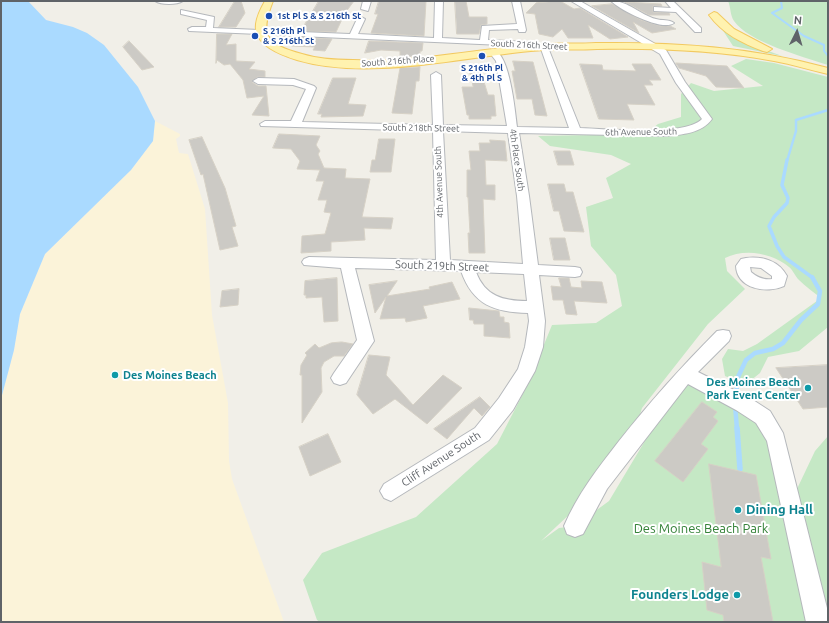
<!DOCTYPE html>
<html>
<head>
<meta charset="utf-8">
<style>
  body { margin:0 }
  #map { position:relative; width:829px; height:623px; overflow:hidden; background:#f1efe8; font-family:Ubuntu,sans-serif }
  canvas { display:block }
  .frame { position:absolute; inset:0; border:2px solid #5f6368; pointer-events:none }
  .north { position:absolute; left:777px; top:12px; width:40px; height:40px; -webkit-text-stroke:3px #fff; paint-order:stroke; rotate:5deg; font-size:11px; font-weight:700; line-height:16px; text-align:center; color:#5f6368 }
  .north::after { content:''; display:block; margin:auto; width:14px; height:18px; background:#5f6368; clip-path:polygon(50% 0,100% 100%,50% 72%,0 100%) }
</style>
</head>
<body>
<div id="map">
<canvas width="829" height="623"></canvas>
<div class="frame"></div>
<div class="north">N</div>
</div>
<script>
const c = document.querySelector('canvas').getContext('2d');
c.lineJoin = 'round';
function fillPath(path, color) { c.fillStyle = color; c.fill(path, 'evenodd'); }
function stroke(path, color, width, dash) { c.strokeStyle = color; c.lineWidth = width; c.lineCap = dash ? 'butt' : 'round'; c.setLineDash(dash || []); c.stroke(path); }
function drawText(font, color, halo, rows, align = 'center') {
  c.font = font + ' Ubuntu,sans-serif'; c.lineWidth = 4; c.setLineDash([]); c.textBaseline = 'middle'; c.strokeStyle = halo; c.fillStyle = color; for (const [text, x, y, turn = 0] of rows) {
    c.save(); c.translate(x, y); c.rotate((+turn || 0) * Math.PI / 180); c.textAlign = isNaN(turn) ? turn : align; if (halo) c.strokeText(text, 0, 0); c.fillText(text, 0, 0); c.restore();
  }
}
fillPath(new Path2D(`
  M728,1H828V65C804,57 748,42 734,21C730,15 731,8 728,1Z
  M720,26L755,46L782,56L733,46Z
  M746,59L774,63L828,77V327L799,351L768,357L760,373L745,385L725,376L722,359L728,349L743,351L757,344L821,298C813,292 805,286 799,280C795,276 793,270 789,267C772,253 745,248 725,258L727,271L745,289L708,324L642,408L632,441L604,482L541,541L559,528L575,526L609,501L685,374L763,417L818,622H320L317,620L303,580L322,553L416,517L497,444L527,386L552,325L596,323L622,306L616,275L591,246L586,207L613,198L606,178L631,164L611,155L550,146L538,136L645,134L658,124L681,117V94L691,83L714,91L763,86L731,66Z
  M828,436V622L796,491L815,451Z`), '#c5e8c5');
fillPath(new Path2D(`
  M155,121L180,134V136L176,139L179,153L188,154L205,209L212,315L228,403L229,461L232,479L284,622H1V399L14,350L20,314L45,254L131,170L153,141Z`), '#fbf3d9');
fillPath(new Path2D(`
  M1,1H28L46,20L73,27L87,33L104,45L138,87L155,121L153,141L131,170L45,254L20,314L14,350L1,399Z`), '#aadaff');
stroke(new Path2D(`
  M781,1L782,8L772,13L804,36L824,45V51L828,56`), '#aadaff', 2);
stroke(new Path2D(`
  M787,161L796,131V120L828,110`), '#aadaff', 2.5);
stroke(new Path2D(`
  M787,160L782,185L788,198L787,203L774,217L769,226L777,246L784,257L813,278`), '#aadaff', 3.5);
stroke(new Path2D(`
  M736,395L738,377L746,360L755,353L773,349L783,343L801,320L818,304L820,291L812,277
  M735,405L737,429`), '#aadaff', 4.5);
stroke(new Path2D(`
  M737,428L740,469`), '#aadaff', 5.5);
const building = new Path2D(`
  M235,1H241L245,13L236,27H219Z
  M319,1H354L345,13L336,32L301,31Z
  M379,1H426L424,36L371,33L378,14H375Z
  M455,1H466L469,17H487V24L481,25L479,34H457Z
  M560,1L574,9L580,8L628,37L610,39L588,25L593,38H568L562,29L553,37L539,34L535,14L526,13L536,3Z
  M625,2L661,4L662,6H653V12L669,13L670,15H649Z
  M612,4L641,20L660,26H670L676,29L652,33L633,22L639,33L592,6Z
  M217,34H232L226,45L236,44V61L255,62L249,69L265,71V77H257L252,82L258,86H266L269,116L252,115L264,96L247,98L243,80L230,64L224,65L217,60L216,63Z
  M297,37L332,39L325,51L313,50L315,47L292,46Z
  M129,41L154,67L142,70L123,47Z
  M369,41L423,43L422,51H420V56L400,58V51L381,50L365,53Z
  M513,61L533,62L547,116L535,115L532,99H517L512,71H515Z
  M676,63L727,66L744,88L716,87L706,76L679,68Z
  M580,64L602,65L603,70L636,71L632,64H651L661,80H649L653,85H644L655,105L627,104L634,120L599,119Z
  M420,67L419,81H416L412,114L392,113L400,68Z
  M470,72H481L488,95H494L496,116H491V119H469V115H467L462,87H473Z
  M333,78H356L348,104L366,105L363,116L321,117L322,114H318Z
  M279,134L320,136L316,145L320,151L318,154L324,168L346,169L345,178L370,179L362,217L393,218L391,229L364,228L365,240L331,242V251L301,253L302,236L325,234L331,213L324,212L327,200H318L324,181H316L320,170L297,169L300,161L291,149L273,148Z
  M202,137L225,188L236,226L232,227L238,246L220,250L203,174L201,175L189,140Z
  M379,139H395L391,172H370L372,160H375Z
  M490,140L505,141L507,161L485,160L486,185H495V200L483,199L485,253H469L468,233H470L468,197H467V170H471L469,151H480L479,143H490Z
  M554,151H570L574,165H558Z
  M548,184H564L566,192H573L584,232L564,231L559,211H554Z
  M550,238H565L570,260H554Z
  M337,278L338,321L324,322L322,297L306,298V295H304L305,281Z
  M559,278H569L571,287L582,288L581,281L602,282L607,303L574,301L577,315L566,314L563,300H553L551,286L561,287Z
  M397,281L387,296L430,289L429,287L452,282L460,299L423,306L427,318L406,322L405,318L380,319L386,297L375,313L369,285Z
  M239,289L238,305L220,307L222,291Z
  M469,308L499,311L500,317H504V322L509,323L510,338L484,336V324H474L473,320H470Z
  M342,342L353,344L344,356H334L324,362L321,368L322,392L302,423V375H300L301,365L307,355L305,353L315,344L319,348L331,343Z
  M369,355L390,357L386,375L413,405L443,375L462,388L427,424L395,399L373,414L357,395Z
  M828,365V407L803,409L776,368Z
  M480,397L490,407L482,416L474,408L447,439L434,429Z
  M702,402L717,412L713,417L718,421L701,444L708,449L683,482L655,461Z
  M328,434L341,462L310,476L299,447Z
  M709,464L756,475L771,559L761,557L773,622H724L723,615L707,610L702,562L721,567Z`);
fillPath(building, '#cccac5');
stroke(building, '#d6d1c6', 1);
const minor = new Path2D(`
  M155,1H183C177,5 161,5 155,1Z
  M363,1H371L368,11L361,9Z
  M435,1H443L442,38L480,40L482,26L517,24L512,1H520L526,30L525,32H519L518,29L489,30L488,40L525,42L547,45L580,128C606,129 684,137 702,119L676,83L660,54L571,1H580L666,50L685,82L712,119C702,133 682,135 665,136L519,133L529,196L538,265L575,267L580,268L582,272L580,276L575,277L539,275L545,321L543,347L535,371L513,410L489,440L391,501L384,498L380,491L384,484L475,428L499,398L518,369L525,347L529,321L528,313C494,312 473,305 461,271L355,268L374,341L346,383L340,385L334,383L331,378L334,373L357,340L341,268L304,265L302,262L304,259L309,257L436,260L433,131L261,126L260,124L265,121H291L306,89L293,85L258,84L253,81L258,78L294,79L314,86L316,88L302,122L433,125L431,75L436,72L441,75L443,125L507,126L496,61L489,52L493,49C510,54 515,111 517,127L569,128L541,49L525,46L276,35L272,33L276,31L350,34L357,19L361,17L365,19L358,34L434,38ZM443,131L508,133L517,196L523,264L450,260ZM476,272L524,274L527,301C503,301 485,296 476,272Z
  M611,1C629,1 640,15 656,19C662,21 669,19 674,23C663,32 620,10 611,1Z
  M665,1H673L701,28V32H695L676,12L654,11V7L671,8Z
  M181,10L214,17L213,28L259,30L263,32L259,34L189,31L188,29L192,27H206L207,20L181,14Z
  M746,258C763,256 779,261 787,276L784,286C767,294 737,289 736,266L741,259ZM750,267L761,268L772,276V279C764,280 758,278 751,272Z
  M723,330L729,331L731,336L729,341L698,372L750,398L770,411L783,433L828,612V622H806L767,441L756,423L736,410L688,384L607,489L583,534L575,537L567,534L564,526C577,495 598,468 619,441C650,402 681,367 717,331Z`);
const major = new Path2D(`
  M265,1H273C259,36 266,44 302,54C318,59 336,60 353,60C417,63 480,48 544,44C561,43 579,44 596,43C675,42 752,47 828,68V74C810,70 792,64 774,61C715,50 656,48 597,49C579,50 562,49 544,50C467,55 372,82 297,60C281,55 253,45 256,24C257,16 261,8 265,1Z
  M714,12L717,13L734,29L772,49L767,52L763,51C742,43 723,34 709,15Z`);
stroke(minor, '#b5b8bc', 2);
stroke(major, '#f2c960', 2);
fillPath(minor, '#fff');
fillPath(major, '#fff2af');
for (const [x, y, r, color] of [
  [269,16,4,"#1a4fb4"],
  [255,36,4,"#1a4fb4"],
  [482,56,4,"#1a4fb4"],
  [115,375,4,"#0f9aa8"],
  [808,388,4,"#0f9aa8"],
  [738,510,4,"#0f9aa8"],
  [737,595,4,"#0f9aa8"]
]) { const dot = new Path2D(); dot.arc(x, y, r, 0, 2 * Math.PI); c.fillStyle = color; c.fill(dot); stroke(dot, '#fff', 1.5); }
drawText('bold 9px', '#164399', '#fff', [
  ["1st Pl S & S 216th St",277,16],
  ["S 216th Pl",263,31],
  ["& S 216th St",263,41],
  ["S 216th Pl",482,68,"center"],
  ["& 4th Pl S",482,78,"center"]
], 'left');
drawText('9px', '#5f6368', '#fff', [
  ["South 216th Street",529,45,3],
  ["South 216th Place",398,61,-4],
  ["South 218th Street",421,128,1],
  ["6th Avenue South",641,132,-1],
  ["4th Place South",517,160,82],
  ["4th Avenue South",439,182,-92]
]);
drawText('11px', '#5f6368', '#fff', [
  ["South 219th Street",442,266,2],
  ["Cliff Avenue South",441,459,-33]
]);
drawText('bold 11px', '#0d838f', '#fff', [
  ["Des Moines Beach",123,375],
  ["Des Moines Beach",800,382,"right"],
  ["Park Event Center",800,395,"right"]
], 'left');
drawText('bold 13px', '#0d838f', '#fff', [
  ["Dining Hall",746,510],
  ["Founders Lodge",729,595,"right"]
], 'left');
drawText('13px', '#348238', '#fff', [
  ["Des Moines Beach Park",701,529]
]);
</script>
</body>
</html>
